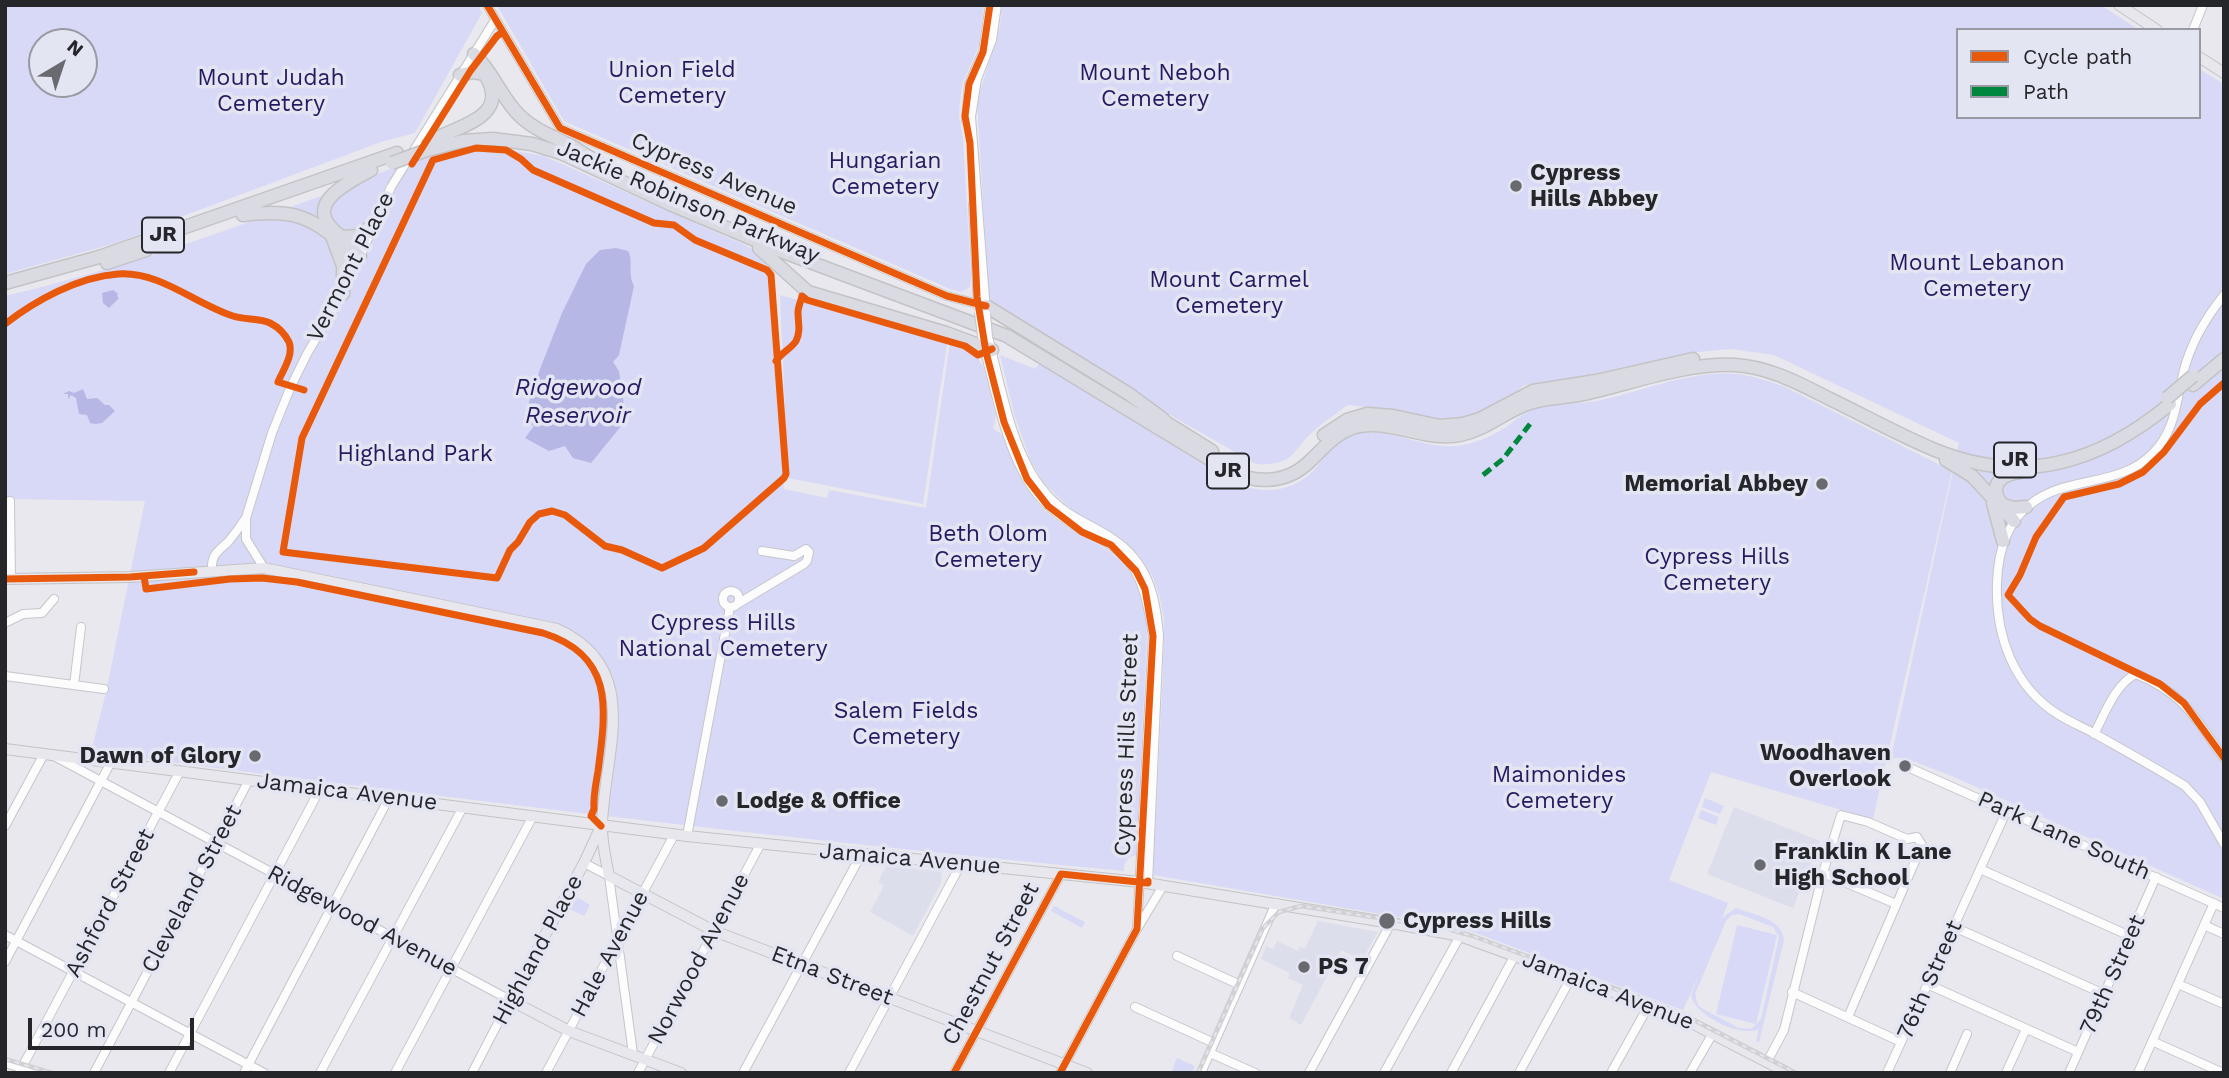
<!DOCTYPE html>
<html>
<head>
<meta charset="utf-8">
<style>
  body { margin:0 }
  #map { position:relative; width:2229px; height:1078px; overflow:hidden; background:#e8e8ee; font-family:"Work Sans",sans-serif }
  canvas { display:block }
  .frame { position:absolute; inset:0; border:7px solid #25262a; pointer-events:none }
  .legend { position:absolute; left:1956px; top:28px; width:245px; height:91px; box-sizing:border-box; background:#e4e5f2; border:2px solid #9899a2; margin:0; padding:9px 12px; list-style:none; font-size:21px; color:#25262a }
  .legend li { display:flex; align-items:center; gap:14px; height:35px }
  .legend b { width:35px; border:2px solid #9899a2 }
  .north { position:absolute; left:28px; top:28px; width:70px; height:70px; box-sizing:border-box; background:#e4e5f2; border:2px solid #9899a2; border-radius:50%; rotate:39deg; font-size:19px; font-weight:700; line-height:28px; text-align:center; color:#25262a }
  .north::after { content:''; display:block; margin:auto; width:24px; height:32px; background:#696a6f; clip-path:polygon(50% 0,100% 100%,50% 72%,0 100%) }
  .scale { position:absolute; left:28px; top:1018px; width:166px; height:32px; box-sizing:border-box; border:4px solid #25262a; border-top:0; padding-left:9px; font-size:21px; line-height:24px; white-space:nowrap; color:#25262a; -webkit-text-stroke:5px #e4e5f2; paint-order:stroke }
</style>
</head>
<body>
<div id="map">
<canvas width="2229" height="1078"></canvas>
<div class="frame"></div>
<ul class="legend">
<li><b style="height:9px;background:#e8590c"></b>Cycle path</li>
<li><b style="height:9px;background:#00873e"></b>Path</li>
</ul>
<div class="north">N</div>
<div class="scale">200 m</div>
</div>
<script>
const c = document.querySelector('canvas').getContext('2d');
c.lineJoin = 'round';
function fillPath(path, color) { c.fillStyle = color; c.fill(path, 'evenodd'); }
function stroke(path, color, width, dash) { c.strokeStyle = color; c.lineWidth = width; c.lineCap = dash ? 'butt' : 'round'; c.setLineDash(dash || []); c.stroke(path); }
function drawText(font, color, halo, rows, align = 'center') {
  c.font = font + ' "Work Sans",sans-serif'; c.lineWidth = 7; c.setLineDash([]); c.textBaseline = 'middle'; c.strokeStyle = halo; c.fillStyle = color; for (const [text, x, y, turn = 0] of rows) {
    c.save(); c.translate(x, y); c.rotate((+turn || 0) * Math.PI / 180); c.textAlign = isNaN(turn) ? turn : align; if (halo) c.strokeText(text, 0, 0); c.fillText(text, 0, 0); c.restore();
  }
}
fillPath(new Path2D(`
  M1734,807L1820,841L1793,908L1707,874Z
  M886,866L942,871L941,883L913,936L870,912L884,886L878,882Z
  M1318,921L1378,932L1362,960L1341,950L1301,1025L1289,1018L1303,985L1288,978L1290,973L1261,959L1266,946L1273,949L1277,941L1298,951L1300,947L1305,948Z`), '#dddeec');
fillPath(new Path2D(`
  M5,5H478L482,13L415,133L381,142L186,215L123,241L5,274ZM42,42H84V84H42Z
  M497,5H984L979,45L963,82L960,99L959,116L963,138L971,279L970,287L961,292L950,289L564,121Z
  M1002,5H2101L2139,30H1958V117H2199V69L2224,84V899L1954,777L1905,758H1891L1959,443L1774,355L1731,349L1687,353L1562,381L1525,385L1490,410L1448,422L1375,408L1348,405C1337,413 1326,420 1316,429C1291,450 1297,466 1256,464L1128,391L989,303L977,101L1000,27Z
  M486,146L544,156L747,246L766,258L784,489L827,498L829,490L926,508L950,342L977,357L984,368L996,417L993,428C996,431 999,432 1002,435C1008,442 1011,456 1015,465C1020,479 1028,491 1037,502C1055,524 1081,533 1104,548C1135,567 1147,602 1147,637L1136,855C1127,857 1124,862 1124,871C778,839 435,796 91,752L106,692L145,501L5,499V296C105,273 203,239 299,204C355,184 428,149 486,146Z
  M780,295L947,344L923,504L788,478Z
  M1000,355L1035,369L1041,362L1227,479C1255,495 1291,495 1314,470C1325,457 1335,440 1352,435C1387,425 1423,450 1457,446C1474,444 1492,436 1506,427C1515,421 1523,413 1533,409C1547,404 1579,404 1596,401C1642,392 1689,370 1737,374C1753,376 1768,381 1783,386L1952,471L1873,819L1711,772L1669,880L1728,903L1722,918L1736,908C1753,915 1782,918 1784,940L1759,1042L1756,1041L1759,1029C1740,1038 1695,1015 1691,996L1698,977L1683,1010L1462,928L1153,875L1163,675L1164,619L1160,598L1152,575L1139,555L1120,537L1073,511L1044,483L1030,459L1015,417ZM1739,914L1773,927L1779,937L1761,1019L1751,1029L1739,1028L1703,1009L1698,1005L1695,994L1726,921L1732,915Z
  M1705,798L1724,806L1720,814L1702,807Z
  M1701,810L1719,817L1716,825L1698,818Z
  M575,896L590,905L584,916L568,908Z
  M1054,906L1085,922L1082,928L1051,911Z
  M1737,925L1777,935L1756,1024L1716,1014Z
  M1177,1058L1195,1066L1192,1073H1171Z`), '#d8d9f6');
fillPath(new Path2D(`
  M616,248L628,251C634,262 627,271 634,286L619,355L613,362L619,371L626,420L591,463L573,458L565,446L549,451L525,438L534,426L523,420L540,369L562,313L586,264L600,250Z
  M113,290L118,294L117,296L119,298L109,308L103,303L102,293Z
  M83,389L87,399L97,398L105,405H109L115,411L102,423L95,424L90,423L87,415L79,414L76,398L71,395L68,399V394H63L69,391L74,393Z`), '#b6b7e4');
const minor = new Path2D(`
  M487,5L560,128L947,296L986,306
  M2193,30L2203,5
  M966,121L969,84L983,52L990,5
  M973,204L978,306
  M2224,295C2208,315 2195,336 2187,360C2176,392 2179,427 2153,453C2120,488 2068,475 2032,503C2006,522 1998,552 1997,583C1995,634 2013,687 2059,715C2072,723 2085,728 2097,735C2127,752 2156,768 2185,786L2200,802L2224,844
  M986,311L971,117L977,79L992,40L997,5
  M988,337C1001,385 1011,452 1044,491C1065,517 1088,522 1113,539C1148,562 1156,597 1159,636L1148,883
  M984,347C996,393 1007,456 1037,494C1053,514 1075,527 1098,538C1140,558 1147,594 1153,636L1137,929
  M10,501L11,579
  M264,568L246,539V518L272,433L291,386L308,352L343,294L391,187L495,20
  M212,571C211,555 217,552 228,542C234,535 240,526 246,518
  M723 599a8 8 0 1 1 16 0a8 8 0 1 1-16 0Z
  M739,603L804,564L807,561L809,552L806,549L794,556L762,551
  M5,623L23,614L42,613L54,599
  M5,676L104,689
  M74,685L81,627
  M2094,734C2105,714 2115,684 2136,674C2185,694 2194,717 2224,758
  M54,756L510,1000L472,1073
  M1903,765L2224,908
  M5,826L44,754
  M687,836L730,607
  M584,863L609,876L633,1054
  M1980,869L2130,936
  M1823,873L1896,904
  M2204,925L2224,934
  M1954,927L2104,994
  M5,935L264,1073
  M1177,956L1240,985
  M5,962L111,762
  M1927,984L2078,1052
  M2178,984L2224,1004
  M1792,992L1901,1042
  M1135,1007L1214,1043
  M2152,1041L2223,1073
  M1210,1053L1255,1073
  M1767,1062L1784,1030L1823,873L1841,815L1868,822L1907,839L1917,837L1922,845L1848,1017
  M5,1063L38,1073
  M19,1073L180,771
  M94,1073L249,780
  M169,1073L320,789
  M244,1073L389,798
  M320,1073L463,807
  M395,1073L533,816
  M546,1073L674,835
  M638,1073L760,845
  M743,1073L861,855
  M849,1073L961,864
  M954,1073L1061,874
  M1060,1073L1137,929L1163,886
  M1201,1073L1276,903
  M1309,1073L1391,923
  M1384,1073L1460,936
  M1451,1073L1515,955
  M1519,1073L1572,976
  M1611,1073L1649,1005
  M1690,1073L1713,1033
  M1887,1073L2007,810
  M1950,1073L1967,1034
  M2006,1073L2026,1029
  M2069,1073L2156,877
  M2138,1073L2214,903`);
const major = new Path2D(`
  M2119,5L2157,30
  M2199,57L2224,73
  M5,579L130,577L264,568L557,629C643,668 605,750 602,823C601,840 606,859 609,876L714,931L1087,1073
  M5,749L687,836L1140,882L1391,923L1460,936L1649,1005L1682,1018L1788,1073
  M601,826L584,863L510,1000L569,1031L681,1073`);
const highway = new Path2D(`
  M474,54C493,72 501,97 519,115C534,130 553,136 571,146C580,151 589,157 599,163
  M460,75L473,72L485,74
  M427,143C452,127 510,120 487,78
  M427,150L463,141L493,139L532,144L561,153L670,204L786,253L1007,336L1226,469C1253,484 1285,485 1309,462C1323,449 1335,433 1355,427C1389,418 1424,442 1460,435C1485,430 1503,413 1527,404C1545,397 1566,398 1584,394C1633,383 1685,363 1735,365C1770,367 1800,384 1830,399C1865,416 1899,435 1935,450C2023,486 2099,463 2170,404
  M243,215C305,207 313,222 360,256
  M339,235C300,205 347,183 371,170
  M342,237L359,236L373,225
  M333,239L343,266V294
  M759,248L808,292L946,333L992,350
  M107,263L146,250
  M5,283L99,257L397,153
  M986,306L1129,394L1163,419
  M2193,385L2224,359
  M1156,416L1212,451
  M1324,435L1347,420L1367,414L1393,416L1440,426L1463,424L1480,419L1533,391L1596,381L1693,359
  M1946,460L1972,476L2014,521
  M1993,503L2003,541
  M2001,503C1988,485 2002,474 2020,472
  M2003,505L2014,508L2026,507`);
stroke(minor, '#c5c6cb', 10);
stroke(major, '#c3c3c6', 12);
stroke(highway, '#c3c3c6', 15);
stroke(minor, '#fcfcfc', 8);
stroke(major, '#e7e7ed', 10);
stroke(highway, '#dadae3', 12);
const rail = new Path2D(`
  M5,1059L52,1073
  M1198,1073L1263,928L1279,912L1301,906L1444,928L1473,936L1684,1015L1796,1073`);
stroke(rail, '#d1d1d3', 4.5);
stroke(rail, '#e4e5f2', 2, [5]);
const minorBridge = new Path2D(`
  M979,312L982,336
  M986,314L988,337`);
const highwayBridge = new Path2D(`
  M392,163L427,150
  M2167,398L2193,376`);
stroke(minorBridge, '#c5c6cb', 10, []);
stroke(highwayBridge, '#c3c3c6', 15, []);
stroke(minorBridge, '#fcfcfc', 8);
stroke(highwayBridge, '#dadae3', 12);
stroke(new Path2D(`
  M1483,475L1503,459L1530,424`), '#00873e', 5, [10, 5]);
stroke(new Path2D(`
  M487,5L560,128L947,296L986,306
  M990,5L983,52L969,84L965,116L970,143L977,297L986,352L1004,422L1027,479L1048,506L1082,532L1111,545L1136,571L1145,589L1153,636L1137,929L1060,1073
  M476,148L506,150L521,159L533,170L654,223L674,225L695,240L767,270L771,275L786,474L784,478L704,548L662,568L622,550L605,546L565,515L552,511L539,514L530,522L518,542L510,550L497,578L283,552L302,438L433,160Z
  M412,164L471,70L497,36L503,32
  M5,324C36,300 78,277 118,274C160,271 195,304 233,316C245,320 260,318 270,323C278,327 285,334 289,342C294,355 283,370 278,382L304,390
  M776,361C782,352 791,349 796,341C801,331 798,323 798,312C798,307 801,301 802,296L807,300L965,346L978,355L992,349
  M2224,383L2200,404L2164,452L2143,472L2119,484L2064,497L2036,537L2020,575L2008,595L2030,619L2040,626L2160,684L2184,703L2224,758
  M144,576L146,589L230,579L262,578L297,582L543,633C615,656 606,709 598,771C596,783 593,797 594,809L591,816L601,826
  M5,579L130,577L194,572
  M954,1073L1061,874L1148,883V881`), '#e8590c', 7);
for (const [x, y, r, color] of [
  [1516,186,7,"#696a6f"],
  [1822,484,7,"#696a6f"],
  [255,756,7,"#696a6f"],
  [1905,766,7,"#696a6f"],
  [722,801,7,"#696a6f"],
  [1760,865,7,"#696a6f"],
  [1387,921,9,"#696a6f"],
  [1304,967,7,"#696a6f"]
]) { const dot = new Path2D(); dot.arc(x, y, r, 0, 2 * Math.PI); c.fillStyle = color; c.fill(dot); stroke(dot, '#e4e5f2', 2.5); }
for (const [x, y, w] of [
  [163,235,42],
  [2015,460,42],
  [1228,471,42]
]) { const box = new Path2D(); box.roundRect(x - w / 2, y - 17.5, w, 35, 5); c.fillStyle = '#e4e5f2'; c.fill(box); stroke(box, '#25262a', 2); }
drawText('bold 21px', '#25262a', null, [
  ["JR",163,235],
  ["JR",2015,460],
  ["JR",1228,471]
]);
drawText('23px', '#251a61', '#e4e5f2', [
  ["Union Field",672,70],
  ["Cemetery",672,96],
  ["Mount Neboh",1155,73],
  ["Cemetery",1155,99],
  ["Mount Judah",271,78],
  ["Cemetery",271,104],
  ["Hungarian",885,161],
  ["Cemetery",885,187],
  ["Mount Lebanon",1977,263],
  ["Cemetery",1977,289],
  ["Mount Carmel",1229,280],
  ["Cemetery",1229,306],
  ["Highland Park",415,454],
  ["Beth Olom",988,534],
  ["Cemetery",988,560],
  ["Cypress Hills",1717,557],
  ["Cemetery",1717,583],
  ["Cypress Hills",723,623],
  ["National Cemetery",723,649],
  ["Salem Fields",906,711],
  ["Cemetery",906,737],
  ["Maimonides",1559,775],
  ["Cemetery",1559,801]
]);
drawText('bold 23px', '#25262a', '#e4e5f2', [
  ["Cypress",1530,173],
  ["Hills Abbey",1530,199],
  ["Memorial Abbey",1808,484,"right"],
  ["Woodhaven",1891,753,"right"],
  ["Overlook",1891,779,"right"],
  ["Dawn of Glory",241,756,"right"],
  ["Lodge & Office",736,801],
  ["Franklin K Lane",1774,852],
  ["High School",1774,878],
  ["Cypress Hills",1403,921],
  ["PS 7",1318,967]
], 'left');
drawText('23px', '#25262a', '#e4e5f2', [
  ["Cypress Avenue",714,174,23],
  ["Jackie Robinson Parkway",688,202,23],
  ["Vermont Place",351,267,-63],
  ["Cypress Hills Street",1127,745,-88],
  ["Jamaica Avenue",347,792,7],
  ["Park Lane South",2064,836,24],
  ["Jamaica Avenue",910,859,5],
  ["Cleveland Street",192,889,-62],
  ["Ashford Street",110,903,-62],
  ["Ridgewood Avenue",362,921,28],
  ["Highland Place",538,950,-62],
  ["Hale Avenue",610,954,-62],
  ["Norwood Avenue",699,959,-62],
  ["Chestnut Street",991,964,-62],
  ["79th Street",2113,975,-66],
  ["Etna Street",832,976,21],
  ["76th Street",1930,980,-66],
  ["Jamaica Avenue",1608,991,21]
]);
drawText('italic 24px', '#261b62', '#e4e5f2', [
  ["Ridgewood",578,388],
  ["Reservoir",578,416]
]);
</script>
</body>
</html>
